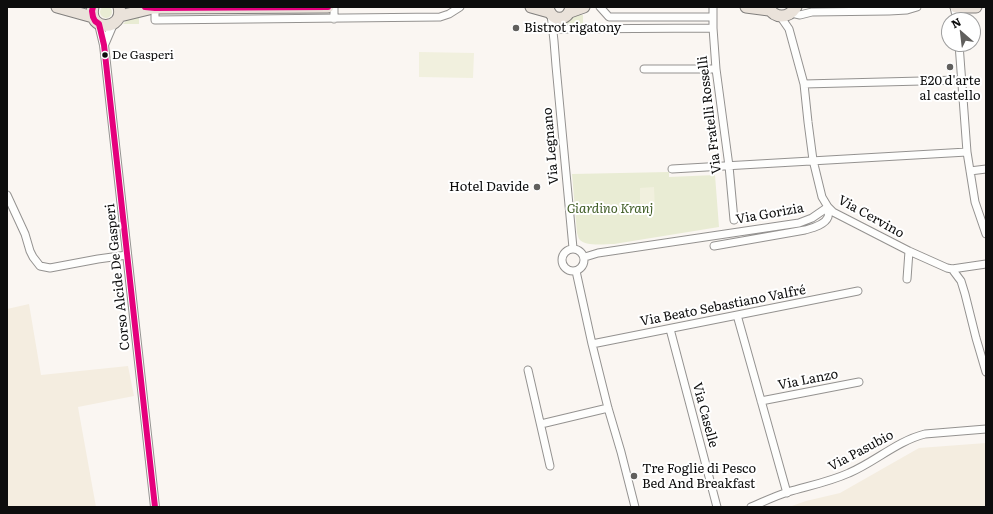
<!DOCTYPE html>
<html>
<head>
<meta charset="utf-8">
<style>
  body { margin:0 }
  #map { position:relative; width:993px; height:514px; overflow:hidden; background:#faf6f2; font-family:Literata,serif }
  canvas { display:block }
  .frame { position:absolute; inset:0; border:8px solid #0d0d0d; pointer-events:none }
  .north { position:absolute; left:941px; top:12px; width:40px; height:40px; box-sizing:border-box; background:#fff; border:1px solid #9e9e9e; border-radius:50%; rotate:332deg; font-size:11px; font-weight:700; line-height:16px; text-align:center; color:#0d0d0d }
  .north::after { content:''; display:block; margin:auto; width:14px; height:18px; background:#605f5d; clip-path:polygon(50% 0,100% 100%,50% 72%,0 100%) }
</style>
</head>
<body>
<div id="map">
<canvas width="993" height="514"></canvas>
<div class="frame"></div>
<div class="north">N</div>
</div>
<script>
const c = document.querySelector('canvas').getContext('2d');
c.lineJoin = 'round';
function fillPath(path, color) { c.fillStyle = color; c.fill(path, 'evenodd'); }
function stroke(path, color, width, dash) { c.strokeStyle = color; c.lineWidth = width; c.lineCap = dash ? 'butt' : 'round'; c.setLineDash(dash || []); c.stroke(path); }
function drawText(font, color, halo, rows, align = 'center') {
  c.font = font + ' Literata,serif'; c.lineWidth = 4; c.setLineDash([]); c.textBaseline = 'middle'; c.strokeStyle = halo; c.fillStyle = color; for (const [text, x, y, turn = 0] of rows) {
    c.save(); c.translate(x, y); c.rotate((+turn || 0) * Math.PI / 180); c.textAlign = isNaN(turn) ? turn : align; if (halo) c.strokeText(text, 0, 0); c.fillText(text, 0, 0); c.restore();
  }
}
fillPath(new Path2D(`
  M29,304L41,375L128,366L134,396L78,407L96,507H7V309Z
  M986,443V507H789L806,501L840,493L919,448Z`), '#f4ede0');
fillPath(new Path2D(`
  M100 12a6 6 0 1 1 12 0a6 6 0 1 1-12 0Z
  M139,15V24H123L128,19Z
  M577,15H583V25H562C566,20 571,18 577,15Z
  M669,172V177L715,175L719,227L614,244C605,244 585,247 579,239C578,237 578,235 577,233L572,174Z`), '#e9ecd4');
fillPath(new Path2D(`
  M419,52L474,53L473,78L419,77Z
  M654,187L655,210H640V188Z`), '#f1f0de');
const minor = new Path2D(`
  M600,7L609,17H713
  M713,7V28L716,69L729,166L734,220
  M954,7L957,20
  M155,8V20L440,17L449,14L460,7
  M791,13L800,15L812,12L889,11L907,10L917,7
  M551,14L554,41L556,66L573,248
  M780,16L789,29L804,84L808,122L813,160L822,197L828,207L833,212L909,251L947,268L952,269L986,264
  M334,19V7
  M558,29L713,28
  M959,44L967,152L975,202L986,234
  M644,69H716
  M804,84L961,80
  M672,169L967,152
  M970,171L986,169
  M7,195L25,234L30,251L33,257L40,266L50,268L98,259L127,255
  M714,246L805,230C812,228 825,225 828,217C829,214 828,210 828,207
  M562 260a11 11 0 1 1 22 0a11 11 0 1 1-22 0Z
  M585,257L598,253L799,223L812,218L828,207
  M952,269L961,281L965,294L976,338L986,372
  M576,271L592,344L608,408L621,452L635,507
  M907,279L909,251
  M737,315L787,493
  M670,329L717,507
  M592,344L858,291
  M528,370L550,466
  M761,401L859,382
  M541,424L608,408
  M751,507C763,502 775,496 788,492C808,486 829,482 849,473C875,462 897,441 925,434L986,429`);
const tertiary = new Path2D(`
  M99,24L104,45L155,507
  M104,45L113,24`);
const primary = new Path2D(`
  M57,7L93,17
  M93,7C87,32 125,31 119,7
  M145,7L155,8L328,7
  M531,7L549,12
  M548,7C551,22 568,22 571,7
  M746,7L769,10
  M768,7C775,19 788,19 796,7
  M956,7H976
  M570,12L584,7
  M120,16L153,8`);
stroke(minor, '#949290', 9);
stroke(tertiary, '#949290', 10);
stroke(primary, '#817f7d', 13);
stroke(minor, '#fefefd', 7);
stroke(tertiary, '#fefefd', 8);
stroke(primary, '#eae2da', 11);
stroke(new Path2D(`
  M93,7L92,11L93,17L95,21L99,24L104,45L155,507
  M145,7L155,8L328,7`), '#e5007d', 6);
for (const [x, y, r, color] of [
  [516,28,4,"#605f5d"],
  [105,55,3.5,"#0d0d0d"],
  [950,67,4,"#605f5d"],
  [537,187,4,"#605f5d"],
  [634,476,4,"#605f5d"]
]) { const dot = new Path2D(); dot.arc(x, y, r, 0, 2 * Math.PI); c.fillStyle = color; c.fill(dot); stroke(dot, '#fff', 1.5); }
drawText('12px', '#0d0d0d', '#fff', [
  ["De Gasperi",112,55]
], 'left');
drawText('13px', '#0d0d0d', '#fff', [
  ["Bistrot rigatony",524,28],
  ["E20 d'arte",950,81,"center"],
  ["al castello",950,96,"center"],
  ["Hotel Davide",529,187,"right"],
  ["Tre Foglie di Pesco",642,469],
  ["Bed And Breakfast",642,484]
], 'left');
drawText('13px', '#0d0d0d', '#fff', [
  ["Via Fratelli Rosselli",710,115,-97],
  ["Via Legnano",551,146,-95],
  ["Via Gorizia",770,214,-10],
  ["Via Cervino",871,217,29],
  ["Corso Alcide De Gasperi",118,277,-96],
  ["Via Beato Sebastiano Valfré",723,306,-11],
  ["Via Lanzo",808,380,-11],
  ["Via Caselle",705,415,75],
  ["Via Pasubio",861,451,-28]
]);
drawText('italic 13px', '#3f5c25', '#fff', [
  ["Giardino Kranj",610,209]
]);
</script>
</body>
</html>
